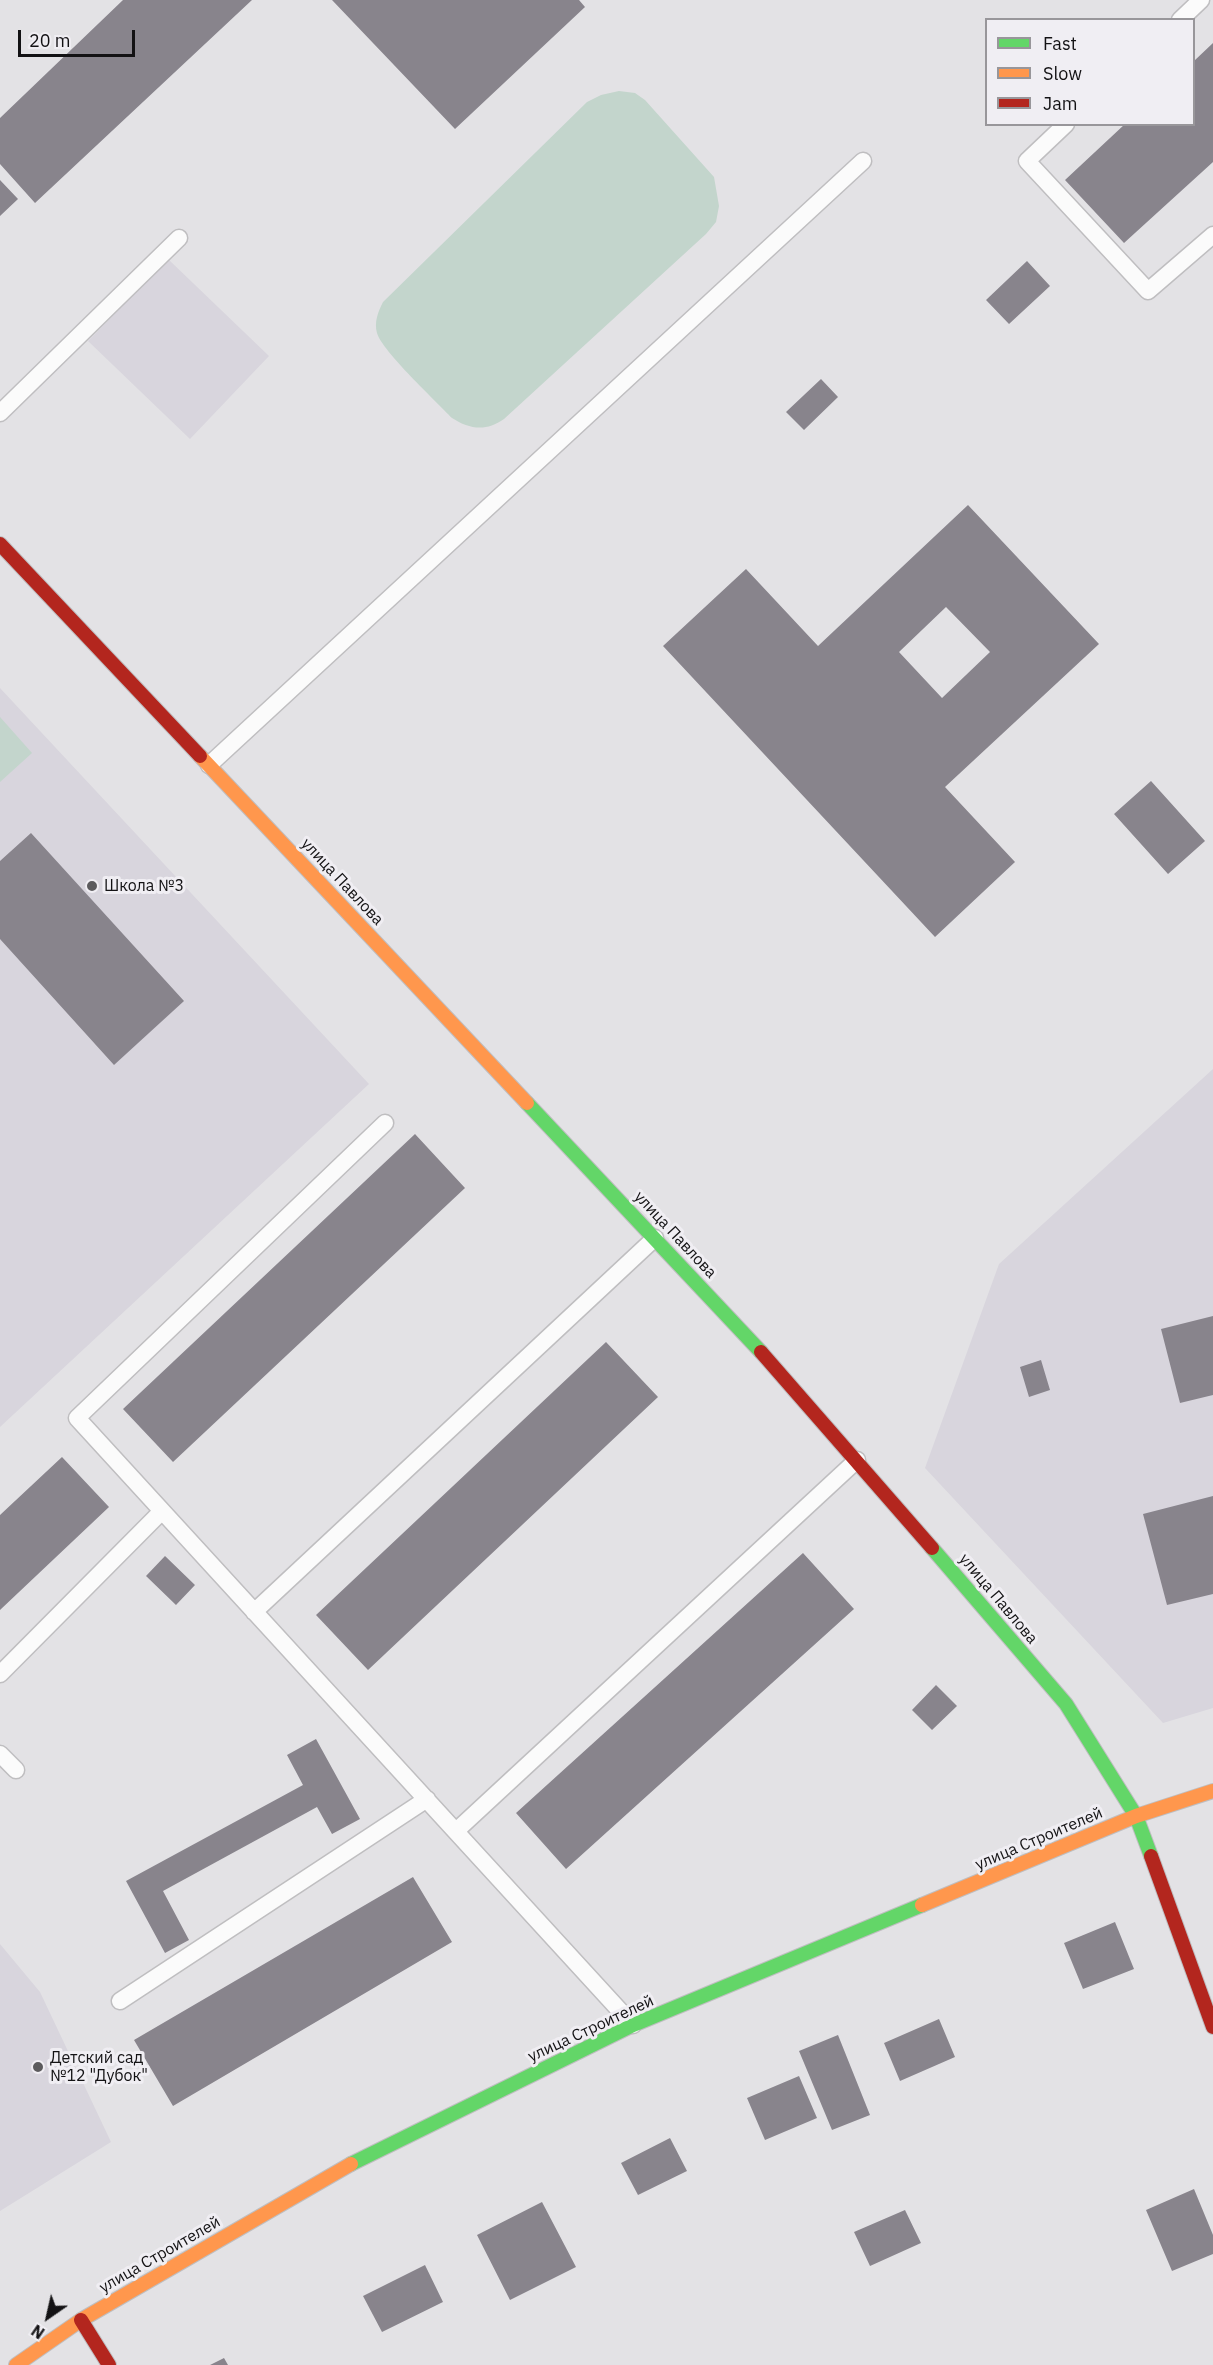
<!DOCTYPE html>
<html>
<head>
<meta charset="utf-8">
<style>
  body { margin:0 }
  #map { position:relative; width:1213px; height:2365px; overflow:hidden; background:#e3e2e5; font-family:"IBM Plex Sans",sans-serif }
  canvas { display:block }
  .legend { position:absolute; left:985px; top:18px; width:210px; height:108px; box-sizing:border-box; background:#f0eef3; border:2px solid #98969a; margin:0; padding:8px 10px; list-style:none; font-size:18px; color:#131214 }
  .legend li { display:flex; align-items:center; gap:12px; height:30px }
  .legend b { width:30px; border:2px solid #98969a }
  .north { position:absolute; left:18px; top:2287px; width:60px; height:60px; -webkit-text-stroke:4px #f0eef3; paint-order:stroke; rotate:214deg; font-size:16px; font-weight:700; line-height:24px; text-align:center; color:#131214 }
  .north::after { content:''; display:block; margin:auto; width:21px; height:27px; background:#131214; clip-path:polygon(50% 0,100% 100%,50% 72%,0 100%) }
  .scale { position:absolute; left:18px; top:30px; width:117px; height:27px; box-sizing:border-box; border:3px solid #131214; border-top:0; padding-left:8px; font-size:18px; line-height:21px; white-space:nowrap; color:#131214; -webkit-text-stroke:4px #f0eef3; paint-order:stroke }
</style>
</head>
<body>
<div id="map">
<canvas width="1213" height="2365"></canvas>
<ul class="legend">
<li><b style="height:8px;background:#63d668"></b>Fast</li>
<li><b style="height:8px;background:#ff974d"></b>Slow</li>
<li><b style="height:8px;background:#b3261e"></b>Jam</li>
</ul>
<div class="north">N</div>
<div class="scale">20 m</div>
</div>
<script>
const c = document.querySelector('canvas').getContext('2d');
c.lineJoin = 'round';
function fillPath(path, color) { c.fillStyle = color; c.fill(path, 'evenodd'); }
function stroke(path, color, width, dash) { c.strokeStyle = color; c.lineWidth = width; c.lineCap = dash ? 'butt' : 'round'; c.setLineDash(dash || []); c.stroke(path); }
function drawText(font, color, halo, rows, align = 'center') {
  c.font = font + ' "IBM Plex Sans",sans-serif'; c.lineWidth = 6; c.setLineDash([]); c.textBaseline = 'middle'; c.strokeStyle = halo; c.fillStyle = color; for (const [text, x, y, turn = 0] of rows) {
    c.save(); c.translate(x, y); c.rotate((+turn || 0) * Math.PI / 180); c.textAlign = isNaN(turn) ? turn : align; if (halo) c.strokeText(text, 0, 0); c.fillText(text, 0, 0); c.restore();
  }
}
fillPath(new Path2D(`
  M168,259L269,356L190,439L88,341Z
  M0,688L369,1084L0,1427Z
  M1213,1069V1708L1163,1723L925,1468L999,1264Z
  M0,1944L40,1992L111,2142L0,2211Z`), '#d8d5dd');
fillPath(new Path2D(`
  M619,91L635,93L645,100L714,177L719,206L716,222L706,234L504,419C486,432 469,429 452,418C437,402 382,351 377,333C374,322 378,312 383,302L587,102L601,95Z
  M0,717L32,753L0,782Z`), '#c3d5cc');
fillPath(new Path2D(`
  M123,0H252L35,203L0,164V118Z
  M332,0H579L585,7L455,129Z
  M1213,43V162L1124,243L1065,180L1125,124H1194V61Z
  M0,180L18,199L0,216Z
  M1027,261L1050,286L1009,324L986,300Z
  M821,379L838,397L804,430L786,412Z
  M968,505L1099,644L945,787L1015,862L935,937L663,646L746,569L818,646ZM946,607L990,652L942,698L899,652Z
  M1151,781L1205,841L1168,874L1114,814Z
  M31,833L184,1001L114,1065L0,939V861Z
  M415,1134L465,1188L173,1462L123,1409Z
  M1213,1316V1395L1180,1403L1161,1329Z
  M606,1342L658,1397L368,1670L316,1615Z
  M1041,1360L1050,1390L1029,1397L1020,1367Z
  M62,1457L109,1507L0,1610V1515Z
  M1213,1496V1594L1167,1605L1143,1514Z
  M803,1553L854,1609L566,1869L516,1813Z
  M165,1556L195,1585L176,1605L146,1576Z
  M936,1685L957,1706L932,1730L912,1710Z
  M316,1739L360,1819L332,1834L317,1807L163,1891L189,1940L165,1953L126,1881L303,1785L287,1755Z
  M413,1877L452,1942L173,2106L134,2040Z
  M1115,1922L1134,1969L1083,1989L1064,1943Z
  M939,2019L955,2057L900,2081L884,2043Z
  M838,2035L870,2115L832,2130L799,2051Z
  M799,2076L817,2118L765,2140L747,2098Z
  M670,2138L687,2171L638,2195L621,2163Z
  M1194,2189L1213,2235V2254L1172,2271L1146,2210Z
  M542,2202L576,2267L510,2300L477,2235Z
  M905,2210L921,2243L870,2266L854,2232Z
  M425,2265L443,2302L382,2332L363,2296Z
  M224,2358L228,2365H210Z`), '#88848c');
const lane = new Path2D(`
  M1180,20L1201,0
  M1066,124L1027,161L1148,291L1213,235
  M0,413L179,238
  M209,765L863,161
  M385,1123L77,1418L633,2025
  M254,1612L655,1238
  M0,1674L162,1511
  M0,1754L16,1770
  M456,1831L857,1460
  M120,2001L427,1799`);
const fast = new Path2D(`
  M527,1103L761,1352
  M932,1548L1066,1704L1136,1816L1151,1856
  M351,2164L633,2025L922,1905`);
const slow = new Path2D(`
  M200,756L527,1103
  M922,1905L1136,1816L1213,1791
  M16,2365L81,2320L351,2164`);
const jam = new Path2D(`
  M0,544L200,756
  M761,1352L932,1548
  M1151,1856L1213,2027
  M81,2320L109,2365`);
stroke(lane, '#bfbec0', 19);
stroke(fast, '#bfbec0', 16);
stroke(slow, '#bfbec0', 16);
stroke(jam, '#bfbec0', 16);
stroke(lane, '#fbfbfb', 16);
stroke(fast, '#63d668', 14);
stroke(slow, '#ff974d', 14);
stroke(jam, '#b3261e', 14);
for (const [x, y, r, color] of [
  [92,886,6,"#5c5b5d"],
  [38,2067,6,"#5c5b5d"]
]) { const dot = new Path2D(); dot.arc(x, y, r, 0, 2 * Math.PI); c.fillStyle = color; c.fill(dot); stroke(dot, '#f0eef3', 2); }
drawText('16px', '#131214', '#f0eef3', [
  ["улица Павлова",342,882,47],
  ["улица Павлова",675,1235,47],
  ["улица Павлова",998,1599,50],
  ["улица Строителей",1039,1839,-23],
  ["улица Строителей",591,2029,-25],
  ["улица Строителей",160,2255,-30]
]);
drawText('16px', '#131214', '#f0eef3', [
  ["Школа №3",104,886],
  ["Детский сад",50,2058],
  ["№12 \"Дубок\"",50,2076]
], 'left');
</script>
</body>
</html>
